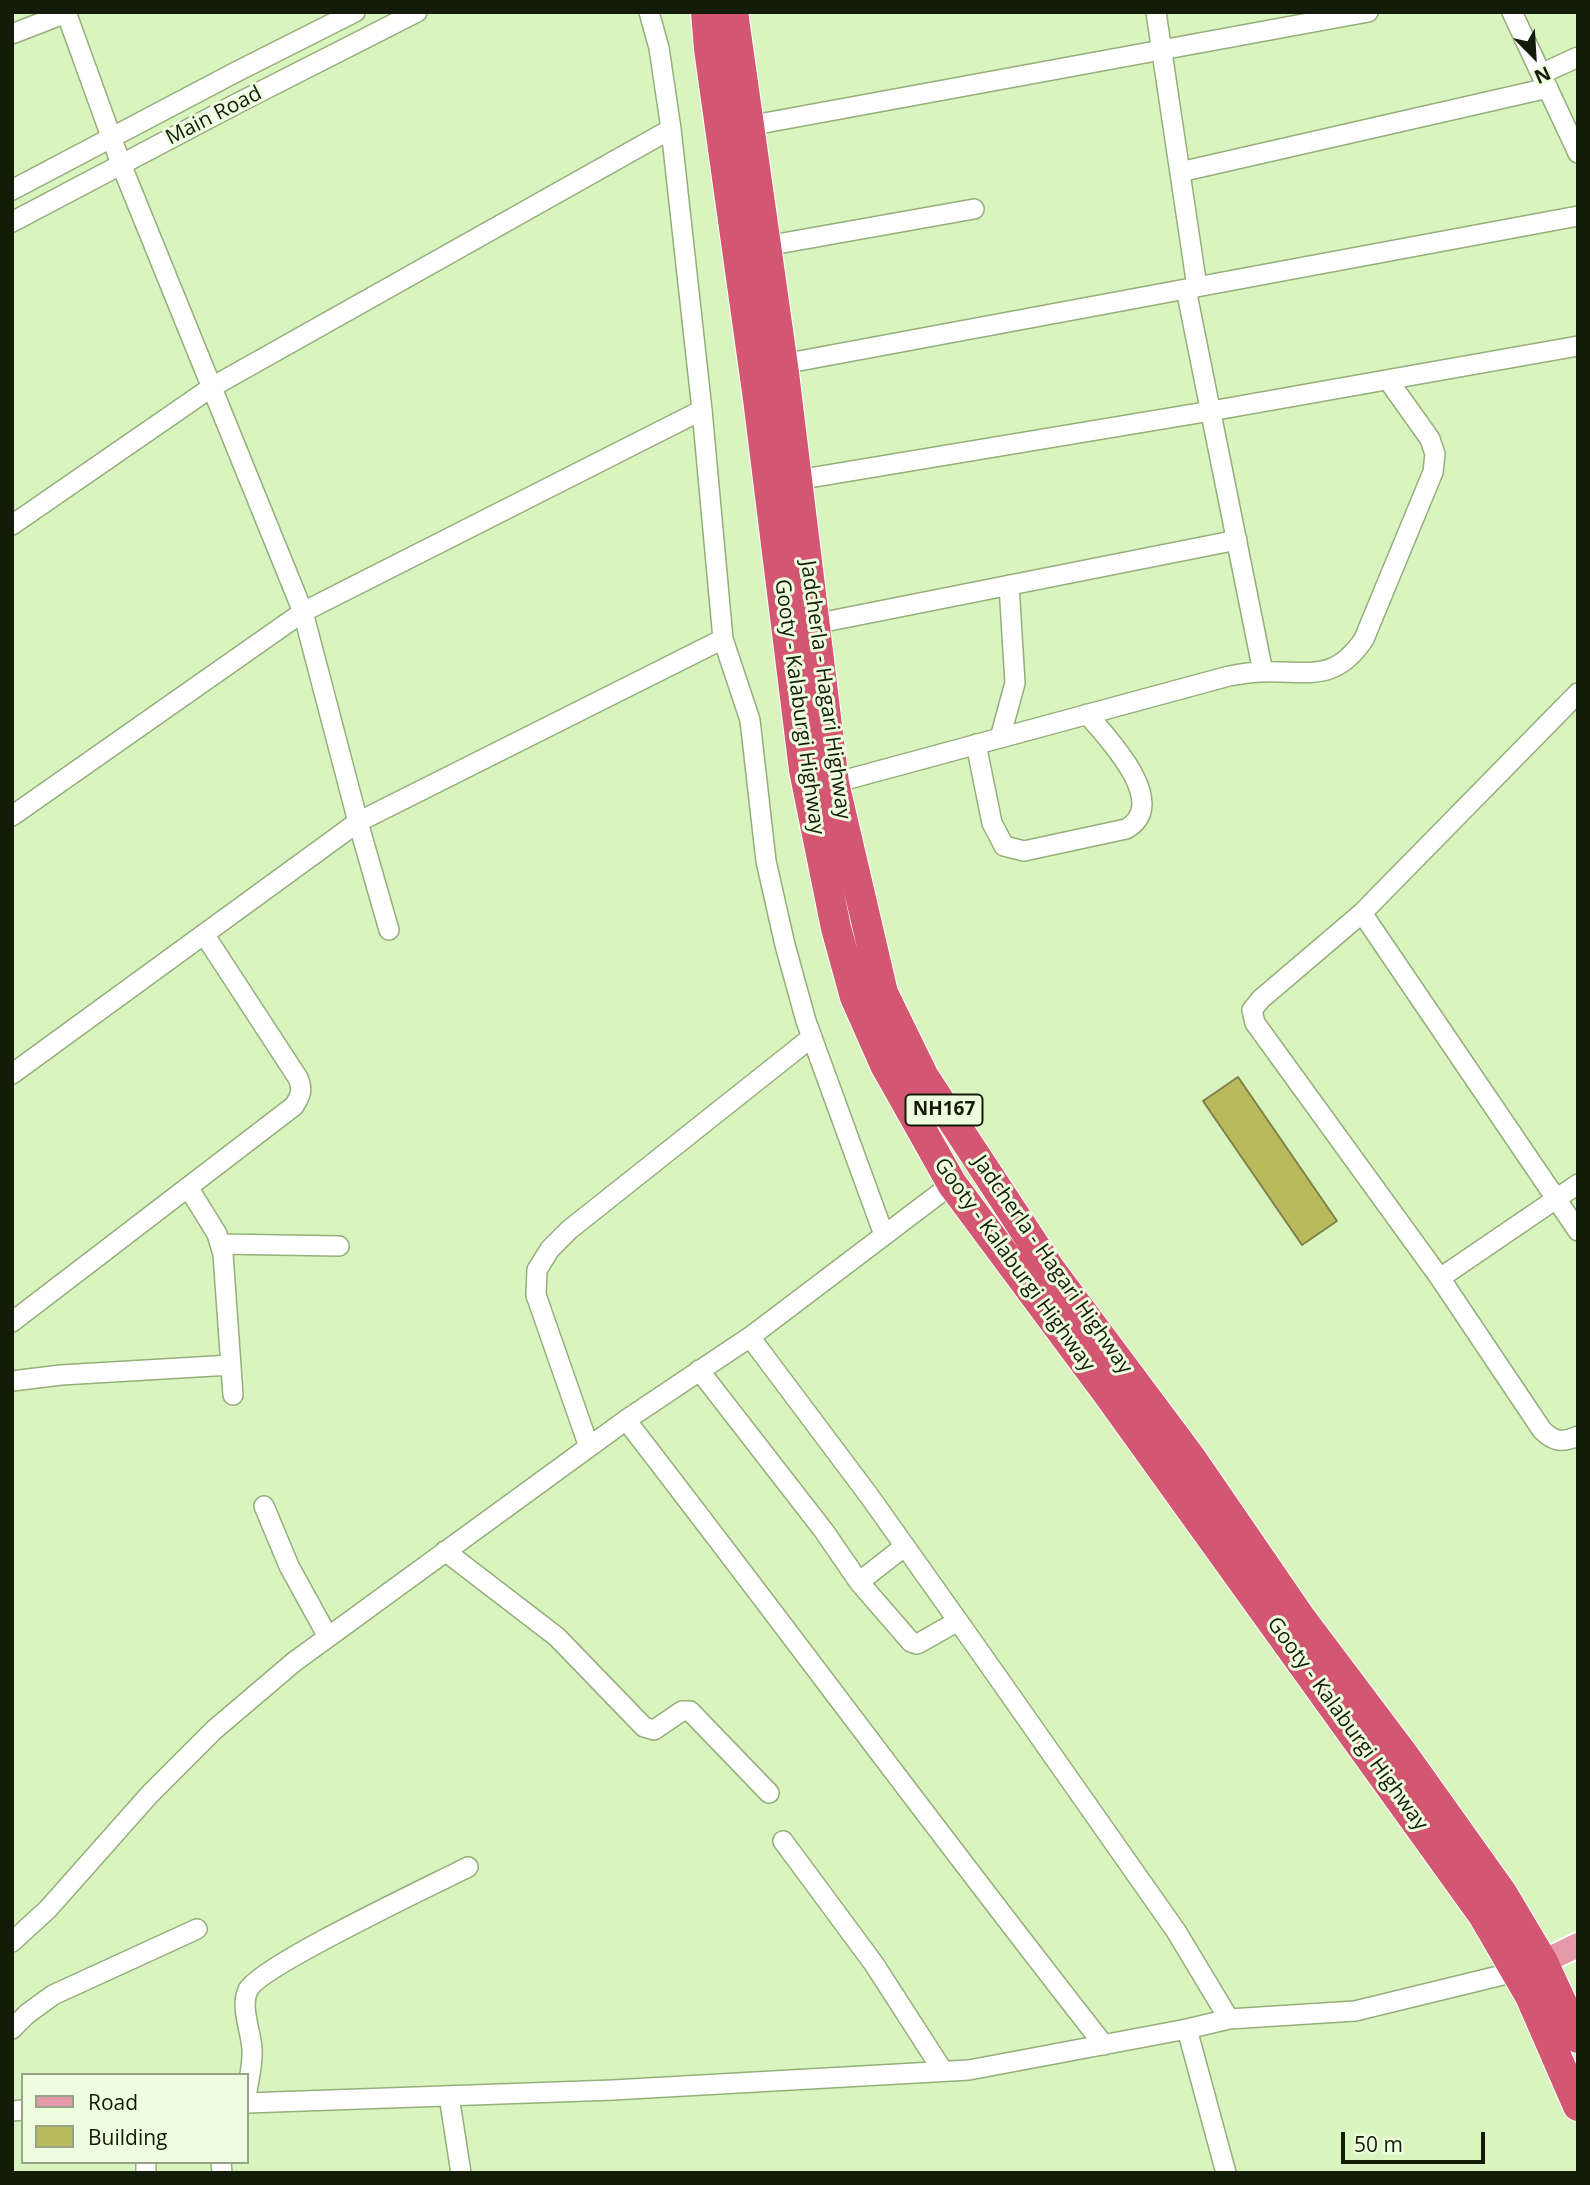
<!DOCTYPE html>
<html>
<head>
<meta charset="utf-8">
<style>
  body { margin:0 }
  #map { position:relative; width:1590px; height:2185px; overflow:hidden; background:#d9f4be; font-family:"Open Sans",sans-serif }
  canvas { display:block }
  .frame { position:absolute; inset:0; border:14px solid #131c09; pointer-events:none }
  .legend { position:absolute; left:21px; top:2073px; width:228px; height:91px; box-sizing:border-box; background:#edfddd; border:2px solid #96a388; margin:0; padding:9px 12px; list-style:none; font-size:21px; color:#131c09 }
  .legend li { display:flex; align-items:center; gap:14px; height:35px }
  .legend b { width:35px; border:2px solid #96a388 }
  .north { position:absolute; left:1499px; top:21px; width:70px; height:70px; -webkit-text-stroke:5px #edfddd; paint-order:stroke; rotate:156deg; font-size:19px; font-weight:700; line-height:28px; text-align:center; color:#131c09 }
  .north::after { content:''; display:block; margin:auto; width:24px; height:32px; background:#131c09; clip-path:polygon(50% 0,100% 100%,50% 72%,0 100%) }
  .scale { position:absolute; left:1341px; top:2132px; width:144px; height:32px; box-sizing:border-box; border:4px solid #131c09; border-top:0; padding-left:9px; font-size:21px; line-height:24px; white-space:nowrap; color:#131c09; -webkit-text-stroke:5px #edfddd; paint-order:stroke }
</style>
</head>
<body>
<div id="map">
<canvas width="1590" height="2185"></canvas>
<div class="frame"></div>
<ul class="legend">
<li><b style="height:9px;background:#e59aaa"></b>Road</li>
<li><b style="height:19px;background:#b9ba5b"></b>Building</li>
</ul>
<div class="north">N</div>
<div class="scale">50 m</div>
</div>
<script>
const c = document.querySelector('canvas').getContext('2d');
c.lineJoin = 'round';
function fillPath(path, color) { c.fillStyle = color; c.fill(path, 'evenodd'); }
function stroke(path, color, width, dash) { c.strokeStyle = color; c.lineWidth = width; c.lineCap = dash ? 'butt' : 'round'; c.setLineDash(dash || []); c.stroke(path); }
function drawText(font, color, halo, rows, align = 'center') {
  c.font = font + ' "Open Sans",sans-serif'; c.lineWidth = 6; c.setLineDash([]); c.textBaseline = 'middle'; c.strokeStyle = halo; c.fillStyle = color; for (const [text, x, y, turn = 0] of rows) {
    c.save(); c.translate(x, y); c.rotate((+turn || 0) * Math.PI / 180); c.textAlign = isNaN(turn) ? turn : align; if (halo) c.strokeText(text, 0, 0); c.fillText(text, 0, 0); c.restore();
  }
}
const building = new Path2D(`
  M1238,1077L1337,1221L1302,1245L1203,1101Z`);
fillPath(building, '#b9ba5b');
stroke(building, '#80814a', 2);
const minor = new Path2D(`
  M66,12L121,164L303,612L358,822L389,930
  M649,12L659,48L671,129L702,410L723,639L750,720L766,861L785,945L806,1021L884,1235
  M1156,12L1197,287
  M1512,12L1578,153
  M12,34L66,13
  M1541,74L1578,57
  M748,126L1368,12
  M1180,172L1548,88
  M12,190L236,72L355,12
  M12,222L238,103L417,12
  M766,246L974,209
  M1186,289L1263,672
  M783,364L1578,216
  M797,480L1211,411L1578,346
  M12,525L212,387L671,129
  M814,624L1237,540
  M1578,693L1362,913L1261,999L1252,1010L1255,1023L1440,1278L1542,1430C1554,1442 1562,1443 1578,1436
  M1000,738L1015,683L1009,585
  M976,744L992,823L1004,846L1024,851L1126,829C1172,804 1106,736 1087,714
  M834,783L1229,676C1240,674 1251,672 1262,672C1307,670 1334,684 1364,639L1433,472L1435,454L1430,439L1388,380
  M12,816L303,612L702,410
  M1362,913L1578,1231
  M12,1074L358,822L723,639
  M188,1187L217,1234L223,1254L233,1395
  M221,1244L339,1246
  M1440,1278L1578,1184
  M12,1322L294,1106C301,1095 303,1090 298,1078L204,934
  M750,1337L870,1497L980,1652L1176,1931L1229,2019
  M699,1370L824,1531L859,1582L911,1642L917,1644L921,1642L958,1621
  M12,1381L61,1375L231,1365
  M626,1420C787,1628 942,1839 1104,2045
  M589,1447L536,1295L537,1270L550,1249L569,1230L812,1037
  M264,1506L289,1566L328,1637
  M445,1551L557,1637L644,1727L654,1730L682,1711H690L769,1793
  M859,1582L905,1546
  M783,1841L874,1964L943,2071
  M12,1942L48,1909L150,1794L214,1730L294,1662L626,1420L750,1337L952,1184
  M12,2029L27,2014L53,1995L197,1929
  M1187,2029L1226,2173
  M247,2091C249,2078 253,2063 252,2049C251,2031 240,2007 248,1990C260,1966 433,1885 468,1867
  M449,2096L461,2173
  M247,2103L613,2090L969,2070L1187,2029L1229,2019L1355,2011L1515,1972
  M12,2111L23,2110
  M146,2162V2173
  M221,2162L222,2173`);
const major = new Path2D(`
  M1528,1968L1543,1962L1578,1945`);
const highway = new Path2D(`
  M706,12L709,49L758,399L804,770L836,928L855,997L885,1065L952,1184L1108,1394L1483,1915L1530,1996L1578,2106
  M733,12L784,373L834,783L883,993L924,1077L1050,1269L1191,1458L1300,1617L1403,1754L1502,1893L1543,1962L1578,2038`);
stroke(minor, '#95ae7b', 22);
stroke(major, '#fff', 27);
stroke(highway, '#fff', 32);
stroke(minor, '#fff', 19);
stroke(major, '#e59aaa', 24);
stroke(highway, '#d35772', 30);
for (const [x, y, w] of [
  [944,1110,77]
]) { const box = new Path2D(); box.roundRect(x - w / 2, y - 15.5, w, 31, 5); c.fillStyle = '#edfddd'; c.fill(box); stroke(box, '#131c09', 2); }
drawText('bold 19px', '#131c09', null, [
  ["NH167",944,1110]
]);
drawText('21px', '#131c09', '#edfddd', [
  ["Main Road",214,116,-27],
  ["Jadcherla - Hagari Highway",825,690,82],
  ["Gooty - Kalaburgi Highway",799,707,82],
  ["Gooty - Kalaburgi Highway",1014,1265,54],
  ["Jadcherla - Hagari Highway",1052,1265,55],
  ["Gooty - Kalaburgi Highway",1347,1724,54]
]);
</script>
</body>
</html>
